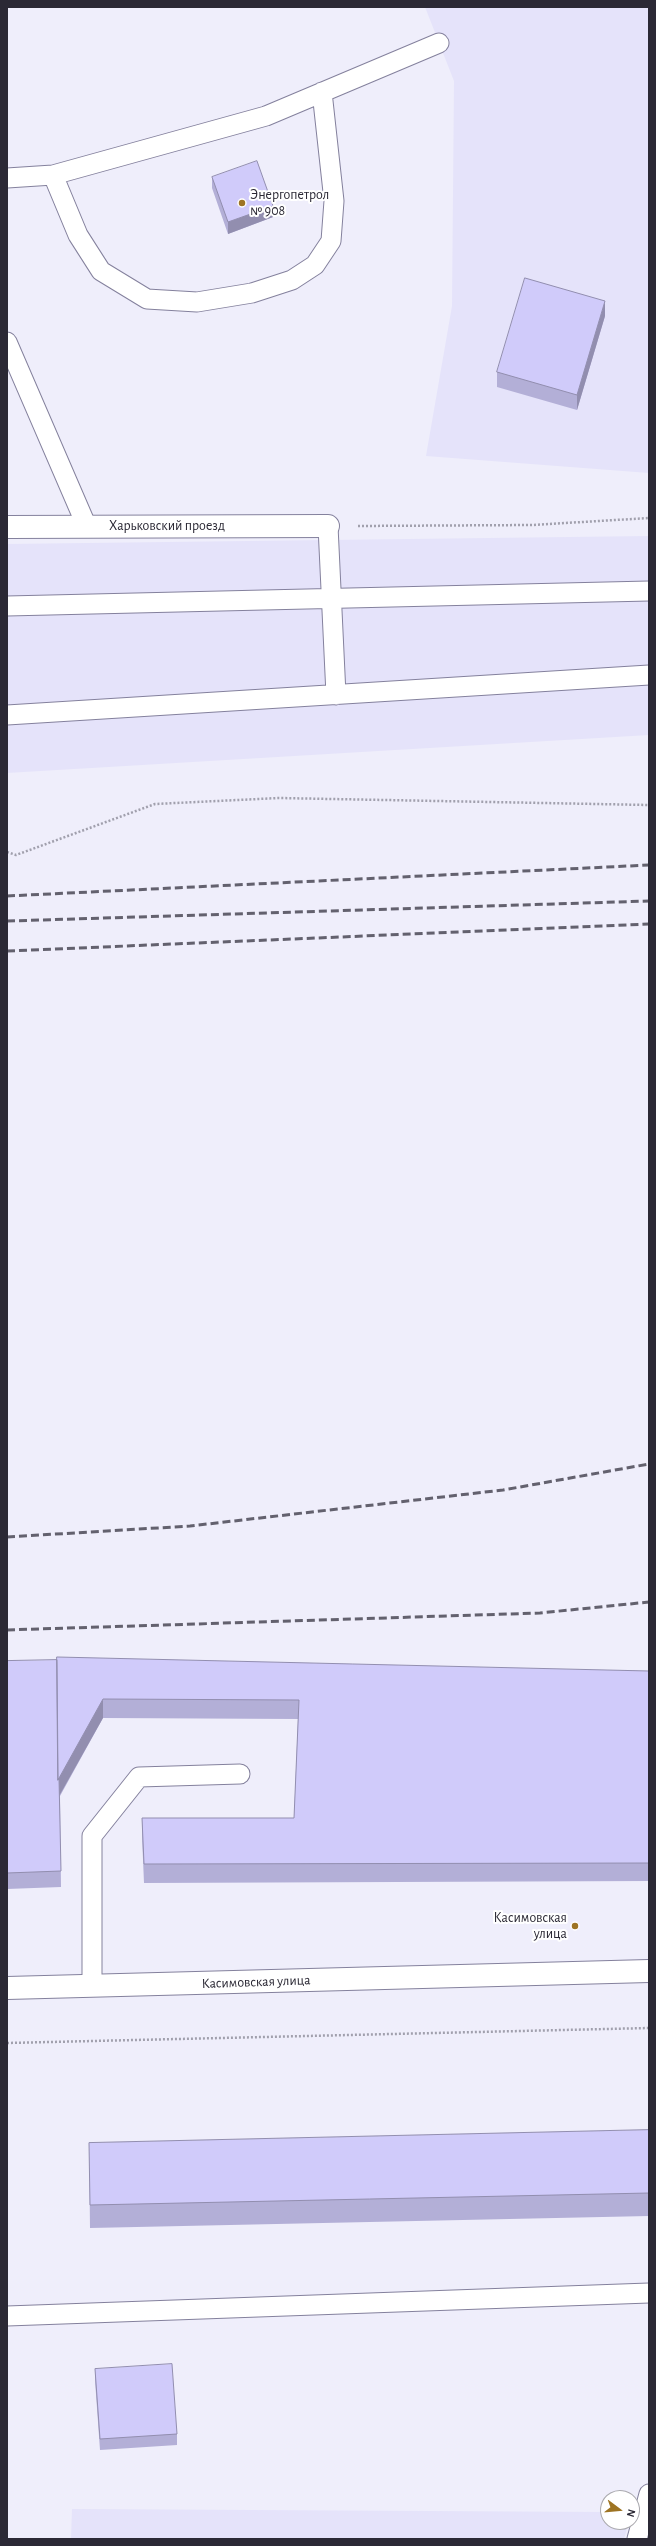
<!DOCTYPE html>
<html>
<head>
<meta charset="utf-8">
<style>
  body { margin:0 }
  #map { position:relative; width:656px; height:2546px; overflow:hidden; background:#efeefb; font-family:"Alegreya Sans",sans-serif }
  canvas { display:block }
  .frame { position:absolute; inset:0; border:8px solid #2b2935; pointer-events:none }
  .north { position:absolute; left:600px; top:2490px; width:40px; height:40px; box-sizing:border-box; background:#fff; border:1px solid #aaa9ae; border-radius:50%; rotate:106deg; font-size:11px; font-weight:700; line-height:16px; text-align:center; color:#2b2935 }
  .north::after { content:''; display:block; margin:auto; width:14px; height:18px; background:#9e7423; clip-path:polygon(50% 0,100% 100%,50% 72%,0 100%) }
</style>
</head>
<body>
<div id="map">
<canvas width="656" height="2546"></canvas>
<div class="frame"></div>
<div class="north">N</div>
</div>
<script>
const c = document.querySelector('canvas').getContext('2d');
c.lineJoin = 'round';
function fillPath(path, color) { c.fillStyle = color; c.fill(path, 'evenodd'); }
function stroke(path, color, width, dash) { c.strokeStyle = color; c.lineWidth = width; c.lineCap = dash ? 'butt' : 'round'; c.setLineDash(dash || []); c.stroke(path); }
function drawText(font, color, halo, rows, align = 'center') {
  c.font = font + ' "Alegreya Sans",sans-serif'; c.lineWidth = 4; c.setLineDash([]); c.textBaseline = 'middle'; c.strokeStyle = halo; c.fillStyle = color; for (const [text, x, y, turn = 0] of rows) {
    c.save(); c.translate(x, y); c.rotate((+turn || 0) * Math.PI / 180); c.textAlign = isNaN(turn) ? turn : align; if (halo) c.strokeText(text, 0, 0); c.fillText(text, 0, 0); c.restore();
  }
}
fillPath(new Path2D(`
  M425,7H649V473L426,456L452,306L454,81Z
  M649,536V735L7,773V544Z
  M72,2509L608,2512V2522H629L624,2539H71Z`), '#e5e3fa');
const lane = new Path2D(`
  M53,175L78,235L101,271L147,299L197,302L252,293L292,280L315,265L331,241L334,201L322,92
  M7,178L53,175L266,116L439,43
  M7,342L87,527
  M328,526L336,695
  M7,606L649,591
  M7,715L649,675
  M92,1986V1836L139,1777L240,1774
  M7,2316L649,2293
  M637,2539L649,2494`);
const street = new Path2D(`
  M7,527L328,526
  M7,1988L649,1971`);
stroke(lane, '#84819d', 21);
stroke(street, '#84819d', 24);
stroke(new Path2D(`
  M358,526L532,525L649,518
  M7,852L16,855L155,804L279,798L649,805
  M7,2043L649,2028`), '#a1a0ad', 2.5, [2, 2]);
stroke(lane, '#fff', 19);
stroke(street, '#fff', 22);
stroke(new Path2D(`
  M7,896L649,865
  M7,921L649,901
  M7,951L649,924
  M7,1537L190,1526L503,1490L649,1464
  M7,1630L540,1613L649,1602`), '#63616e', 3, [8, 4]);
fillPath(new Path2D(`
  M212,177L273,217L228,234L212,188Z
  M605,316L577,410L497,387V372Z
  M7,1661L649,1671V1881L144,1883L142,1836V1818H294L298,1719L103,1718L60,1796L61,1887L7,1889Z
  M649,2130V2216L90,2228L89,2143Z
  M95,2369L177,2434V2445L100,2450L95,2380Z`), '#b3afd7');
fillPath(new Path2D(`
  M273,206V217L228,234V222Z
  M605,301V316L577,410V395Z
  M103,1699V1718L58,1798V1780Z`), '#928eaf');
const building = new Path2D(`
  M257,161L273,206L228,222L212,177Z
  M525,278L605,301L577,395L497,372Z
  M57,1657L649,1671V1863L144,1864L142,1818H294L299,1700L103,1699L58,1780Z
  M57,1660L58,1780L59,1778L61,1871L7,1873V1661Z
  M649,2130V2193L90,2205L89,2143Z
  M172,2364L177,2434L100,2439L95,2369Z`);
fillPath(building, '#d0cbfa');
stroke(building, '#928eaf', 1);
for (const [x, y, r, color] of [
  [242,203,4,"#9e7423"],
  [575,1926,4,"#9e7423"]
]) { const dot = new Path2D(); dot.arc(x, y, r, 0, 2 * Math.PI); c.fillStyle = color; c.fill(dot); stroke(dot, '#fff', 1.5); }
drawText('14px', '#2b2935', '#fff', [
  ["Энергопетрол",250,195],
  ["№ 908",250,211],
  ["Касимовская",567,1918,"right"],
  ["улица",567,1934,"right"]
], 'left');
drawText('14px', '#2b2935', '#fff', [
  ["Харьковский проезд",167,526],
  ["Касимовская улица",256,1982,-2]
]);
</script>
</body>
</html>
